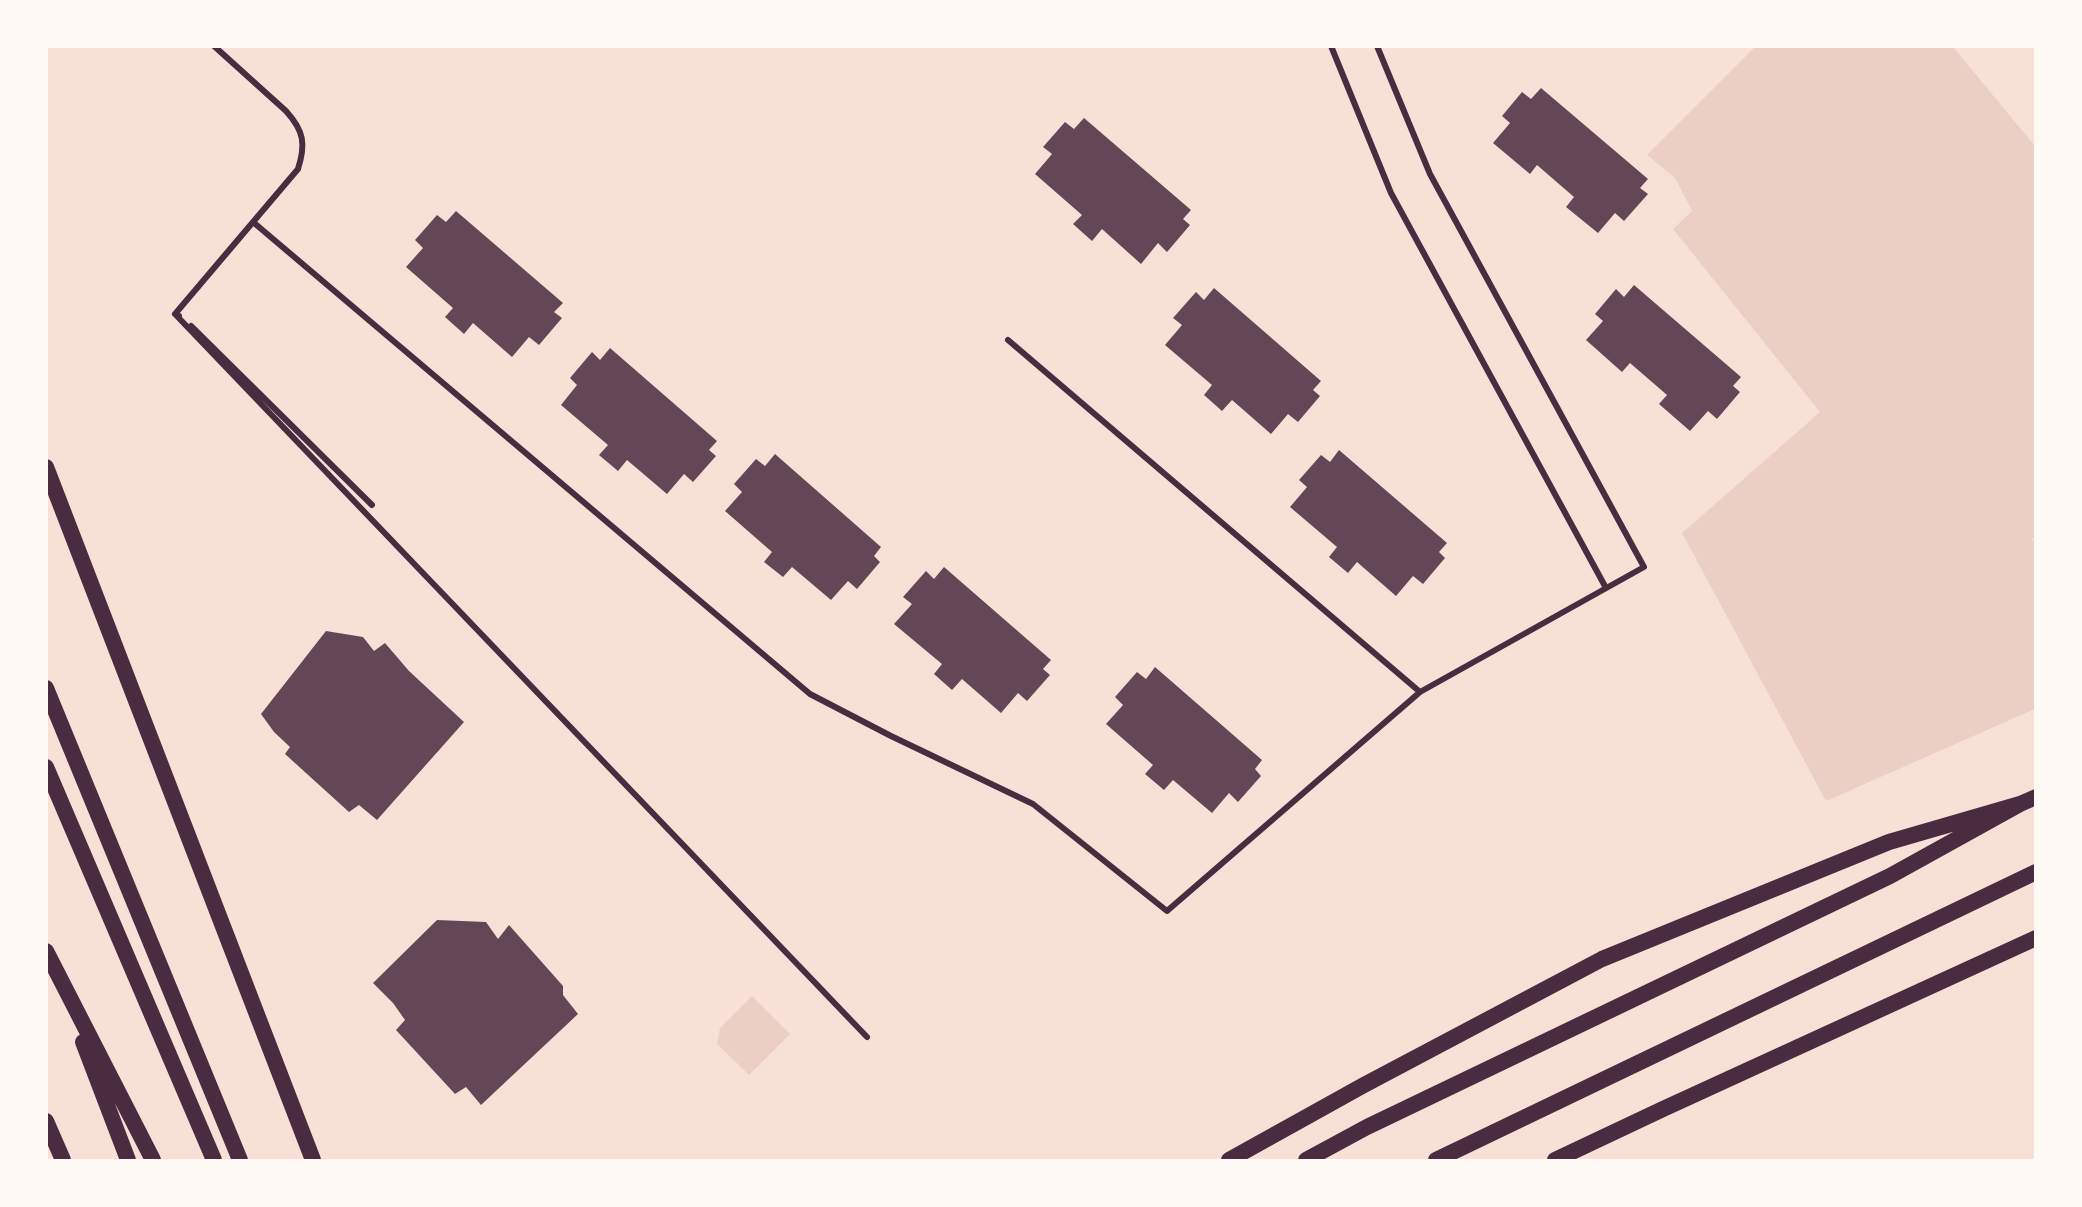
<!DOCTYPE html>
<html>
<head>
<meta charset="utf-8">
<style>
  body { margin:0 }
  #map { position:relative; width:2082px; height:1207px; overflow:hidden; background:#f7e1d7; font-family:Mulish,sans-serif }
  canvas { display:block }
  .frame { position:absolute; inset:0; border:48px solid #fffaf5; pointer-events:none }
</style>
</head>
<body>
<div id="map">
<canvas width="2082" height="1207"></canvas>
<div class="frame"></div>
</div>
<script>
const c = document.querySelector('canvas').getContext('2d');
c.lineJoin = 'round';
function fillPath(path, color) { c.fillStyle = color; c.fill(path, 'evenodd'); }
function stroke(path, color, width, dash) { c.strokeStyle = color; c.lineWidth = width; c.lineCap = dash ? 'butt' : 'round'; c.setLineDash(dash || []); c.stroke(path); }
fillPath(new Path2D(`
  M1756,46L1953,47L2035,146L2036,536L2032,539L2036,544L2035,709L1826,801L1682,533L1820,412L1673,229L1692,211L1675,178L1647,155Z
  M752,996L790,1034L749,1075L717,1044L720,1028Z`), '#ebcfc5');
fillPath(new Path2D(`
  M1541,88L1648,179L1640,188L1648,194L1624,221L1615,213L1598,233L1566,207L1574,197L1537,165L1530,174L1493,143L1510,123L1502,116L1522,92L1531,99Z
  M1084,118L1191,210L1183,219L1190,225L1167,252L1158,243L1141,264L1102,229L1092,241L1073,224L1082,215L1035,174L1052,154L1043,147L1065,122L1074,129Z
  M456,211L563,303L554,312L562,318L539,345L529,337L512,357L473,323L464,334L445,317L453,308L406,267L423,248L415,240L437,215L446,222Z
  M1634,285L1741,377L1733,386L1740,392L1717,419L1708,411L1690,431L1659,404L1667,395L1630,363L1622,372L1586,340L1603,321L1595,314L1616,289L1624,297Z
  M1214,288L1321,381L1313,390L1320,396L1298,422L1288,414L1271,434L1232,400L1222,411L1204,395L1212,385L1165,345L1182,325L1173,318L1196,292L1204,300Z
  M610,348L717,441L709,450L716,456L693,482L684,474L667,494L627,460L618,471L599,455L608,445L561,405L577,385L570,378L592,352L600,360Z
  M1339,450L1447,543L1439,552L1445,558L1423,584L1413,576L1396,596L1357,562L1348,573L1329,557L1337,547L1290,507L1307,487L1299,480L1321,455L1330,462Z
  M775,454L881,547L874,556L880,562L857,589L848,581L831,600L792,567L783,577L764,562L772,552L725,511L742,492L734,484L756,459L765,466Z
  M944,567L1051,660L1043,669L1050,675L1027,701L1018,693L1001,713L962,679L952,690L934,674L942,664L894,624L912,604L903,597L926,571L934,579Z
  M326,631L363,637L374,651L385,643L409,671L464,722L377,820L359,805L349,812L285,754L290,747L274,732L261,714Z
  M1155,667L1262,760L1255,769L1261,776L1238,802L1229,793L1212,813L1173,780L1164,790L1145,774L1153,765L1106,724L1123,705L1115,697L1137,672L1146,679Z
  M437,920L486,922L498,939L509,925L563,986V995L578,1014L481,1105L466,1087L455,1094L396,1030L405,1020L393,1003L373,983Z`), '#644757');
stroke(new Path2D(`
  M1331,46L1391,193L1606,588
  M253,222L810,694L891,736L1033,804L1167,911L1420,692L1644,567L1430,174L1377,46
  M175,314L867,1037
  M179,316L175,314L298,169C306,144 304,131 286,111L214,46
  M191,326L372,505
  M1008,340L1420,692`), '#4a2c40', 6);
stroke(new Path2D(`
  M46,467L313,1160
  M46,688L240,1160
  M46,767L214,1160
  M46,951L153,1160
  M83,1042L128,1160
  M46,1121L63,1160
  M1229,1160L1364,1085L1602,959L1889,842L2020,804
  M1306,1160L1367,1127L1890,876L2020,804L2036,797
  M1436,1160L2036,872
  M1555,1160L1663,1109L2036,938`), '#4a2c40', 16);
</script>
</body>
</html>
